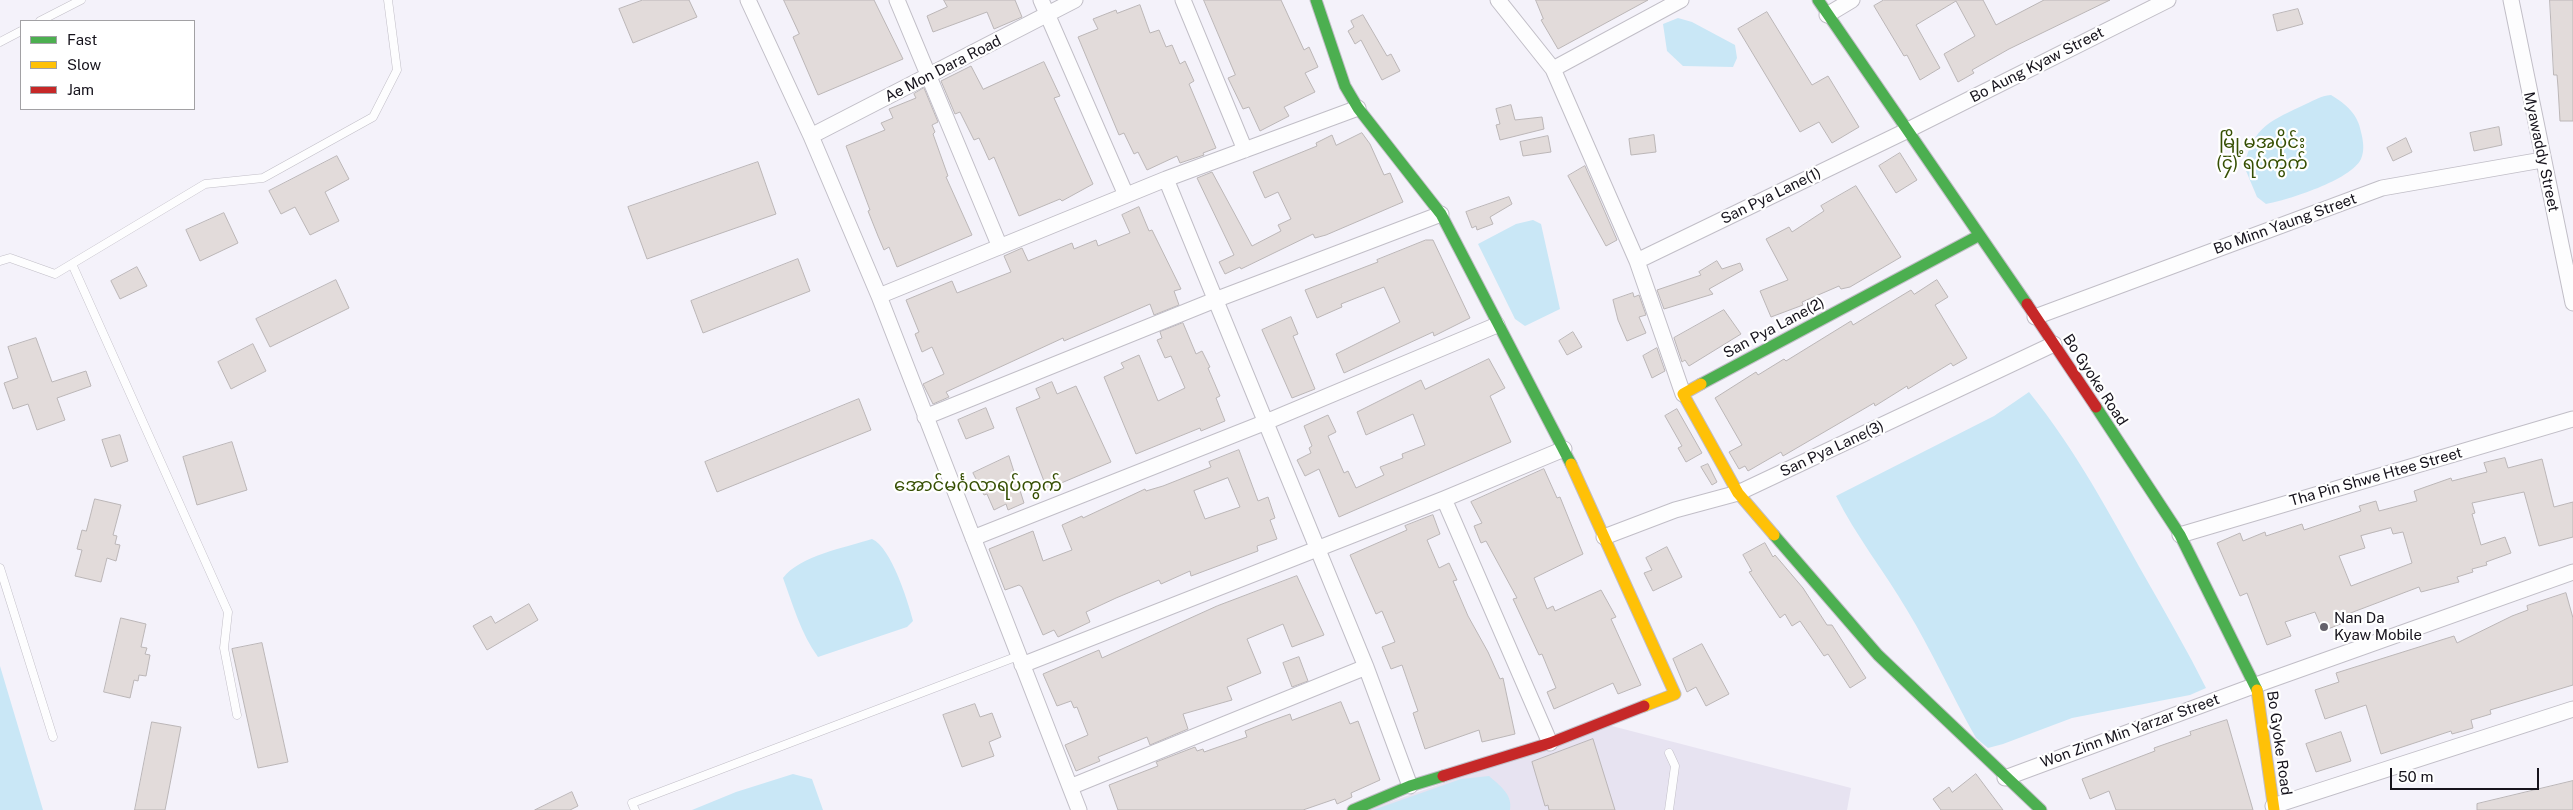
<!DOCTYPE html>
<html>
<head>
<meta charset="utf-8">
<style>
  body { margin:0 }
  #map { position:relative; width:2573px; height:810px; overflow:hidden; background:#f4f2fa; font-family:"Public Sans",sans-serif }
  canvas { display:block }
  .legend { position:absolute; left:20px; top:20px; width:175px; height:90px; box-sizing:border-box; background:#fff; border:1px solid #a2a1a4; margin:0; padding:6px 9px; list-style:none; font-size:15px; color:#16131c }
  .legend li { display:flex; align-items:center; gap:10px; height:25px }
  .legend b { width:25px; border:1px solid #a2a1a4 }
  .scale { position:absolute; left:2390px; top:768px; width:149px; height:22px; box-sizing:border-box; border:2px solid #16131c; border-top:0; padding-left:6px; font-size:15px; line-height:18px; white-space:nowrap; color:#16131c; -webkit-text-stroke:4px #fff; paint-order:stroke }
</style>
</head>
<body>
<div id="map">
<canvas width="2573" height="810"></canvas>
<ul class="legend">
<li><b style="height:6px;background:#4caf50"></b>Fast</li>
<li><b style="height:6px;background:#ffc107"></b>Slow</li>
<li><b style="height:6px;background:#c62828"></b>Jam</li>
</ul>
<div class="scale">50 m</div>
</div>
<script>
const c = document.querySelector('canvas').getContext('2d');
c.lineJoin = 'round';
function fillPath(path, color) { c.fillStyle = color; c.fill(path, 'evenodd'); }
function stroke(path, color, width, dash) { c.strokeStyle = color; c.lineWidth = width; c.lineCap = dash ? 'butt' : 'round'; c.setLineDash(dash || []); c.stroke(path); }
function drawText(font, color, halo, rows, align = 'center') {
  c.font = font + ' "Public Sans","Noto Sans Myanmar",sans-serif'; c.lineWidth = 4.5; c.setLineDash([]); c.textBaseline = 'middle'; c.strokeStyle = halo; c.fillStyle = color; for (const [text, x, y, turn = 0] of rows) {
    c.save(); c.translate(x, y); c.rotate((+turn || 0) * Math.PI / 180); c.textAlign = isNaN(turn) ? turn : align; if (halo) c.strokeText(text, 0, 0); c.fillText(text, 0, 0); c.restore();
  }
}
fillPath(new Path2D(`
  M1608,725L1851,788L1847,810H1367Z`), '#e7e3f1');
fillPath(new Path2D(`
  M1678,18L1692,22L1735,45L1737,58L1733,67L1683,66L1667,51L1663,24Z
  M2331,95C2346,104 2358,114 2361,132C2363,140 2365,150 2361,159C2351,180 2288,200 2266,204L2257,197L2244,166C2254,125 2271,121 2306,104C2315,100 2320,96 2331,95Z
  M1533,220L1541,224L1560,309L1525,326L1515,319L1478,244L1516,224Z
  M2029,392C2076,450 2109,513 2145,577C2166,614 2187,650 2206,688L2190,695L2072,718L2003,744L1988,748L1976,738C1952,696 1932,651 1907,610C1884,571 1856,536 1836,496L1994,416Z
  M872,539C891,547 908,601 913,621L907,627L818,657C801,634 793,605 783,578C799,556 847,547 872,539Z
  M0,666L43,810H0Z
  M793,774L812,779L823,810H692L736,792Z
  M1489,776C1499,785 1513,794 1510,810H1373L1461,779Z`), '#c9e7f6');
const building = new Path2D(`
  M643,0H689L697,17L633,43L619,9Z
  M784,0H874L903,59L818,95L793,37L799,34Z
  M944,0H1015L1022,17L994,29L987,12L933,32L927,16L947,7Z
  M1204,0H1281L1304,50L1309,47L1318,67L1305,73L1315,92L1284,107L1289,116L1260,131L1249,107L1243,109L1228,78L1235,75Z
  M1536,0H1648L1558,49L1541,20L1543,19Z
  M1884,0H1983L1996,25L2044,0H2110L2009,49L1972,70L1974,73L1958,82L1944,54L1975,36L1956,1L1916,25L1940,68L1920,80L1907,55L1904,56L1874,6Z
  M2550,0H2573V121H2560L2558,87L2557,75H2554Z
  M1140,5L1150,33L1159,30L1166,47L1172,45L1180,64L1185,61L1194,81L1189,84L1216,148L1203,153L1204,155L1180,163L1177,156L1147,170L1138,152L1134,154L1124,133L1119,135L1078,37L1098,29L1093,19L1116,10L1117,13Z
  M2298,9L2303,24L2277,31L2273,15Z
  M1767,12L1812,85L1828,76L1859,127L1832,143L1819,122L1800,132L1738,29Z
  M1363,15L1387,56L1391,54L1400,71L1382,80L1361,40L1355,44L1348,31L1354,27L1351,21Z
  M1044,62L1060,96L1054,98L1093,184L1062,201L1060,199L1019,216L994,157L989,160L979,138L974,140L960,112L955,114L941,81L971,66L983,89Z
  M924,88L938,122L932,125L935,132L933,134L948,176L946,177L972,235L897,267L889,247L884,250L878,236L868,211L870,210L846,146L885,130L881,123L893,118L889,109L916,98L914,94Z
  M1511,105L1515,120L1542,117L1544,129L1500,140L1496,125L1500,124L1496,109Z
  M2499,127L2502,145L2474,151L2470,133Z
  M1362,133L1370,144L1384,175L1390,173L1403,202L1326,235L1315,238L1313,234L1241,269L1240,267L1225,274L1219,262L1234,255L1197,178L1212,172L1252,246L1281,231L1278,225L1291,219L1278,192L1265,198L1253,172L1317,146L1316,143L1332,135L1336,145Z
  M1654,135L1656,152L1631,155L1629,139Z
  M1548,136L1551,152L1523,156L1520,142Z
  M2406,138L2412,152L2393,161L2387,148Z
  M1900,153L1917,180L1896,193L1879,166Z
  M337,156L349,179L325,192L339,221L310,235L295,207L281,214L269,191Z
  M758,162L776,214L647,259L628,207Z
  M1585,166L1617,240L1606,246L1568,176Z
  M1856,186L1901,257L1850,287L1841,289L1839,286L1802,302L1803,305L1771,317L1760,291L1788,280L1766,239L1789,227L1792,232L1824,211L1821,206Z
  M1509,197L1512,204L1490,217L1493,224L1477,230L1476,226L1472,228L1466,212Z
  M1139,207L1149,231L1152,230L1181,289L1174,291L1179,305L1154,315L1150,304L1064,341L1063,338L946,392L949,397L933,404L923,384L944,374L932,347L922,352L915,334L919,332L906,300L952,281L957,293L1011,272L1004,256L1022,248L1028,261L1072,243L1074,249L1096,240L1098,246L1130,233L1122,215Z
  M224,213L238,243L200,261L186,230Z
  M1426,240H1433L1470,318L1434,336L1433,332L1344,373L1336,354L1400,322L1384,287L1341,304L1342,307L1317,318L1305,290L1378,262L1377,260Z
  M798,259L810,291L703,333L691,301Z
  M1717,261L1722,269L1740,263L1743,270L1709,289L1713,294L1664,309L1657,290L1701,275L1699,272Z
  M137,267L147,286L120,299L111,281Z
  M336,280L349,308L270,347L256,319Z
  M1937,280L1948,297L1935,305L1967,358L1953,366L1951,363L1908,389L1907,386L1875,406L1874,403L1783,456L1781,452L1748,471L1745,466L1739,469L1729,452L1742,445L1715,398L1756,372L1758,375L1784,359L1786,361L1851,321L1853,325L1911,290L1914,294Z
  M1633,293L1634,297L1639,295L1646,315L1639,317L1646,333L1627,341L1618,320L1613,300Z
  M1724,310L1741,334L1689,366L1685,360L1682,362L1674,338Z
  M1291,317L1298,334L1293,336L1315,389L1292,398L1262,330Z
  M1183,323L1196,354L1202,351L1210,367L1208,368L1220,396L1216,398L1225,421L1201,431L1200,428L1136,454L1104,377L1124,368L1121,363L1139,355L1158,401L1185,388L1171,356L1165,358L1157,340L1162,338L1160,332Z
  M1573,332L1582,347L1567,355L1559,341Z
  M36,338L52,382L86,371L91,386L57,398L65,420L37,430L28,404L13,409L4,383L18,378L8,347Z
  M253,344L266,371L231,389L218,362Z
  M1657,348L1665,371L1652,378L1643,356Z
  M1489,359L1505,388L1490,396L1511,442L1339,517L1319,469L1305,476L1297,460L1311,453L1309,448L1312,446L1304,426L1328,415L1336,432L1328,436L1344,473L1348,471L1356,488L1384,475L1380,467L1403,458L1402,454L1425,445L1413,414L1366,435L1357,412L1421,380L1425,389Z
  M1052,382L1057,394L1076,386L1111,462L1047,489L1016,408L1040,398L1036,389Z
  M859,399L871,430L717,492L705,462Z
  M986,408L994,428L966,439L958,420Z
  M1677,409L1702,453L1686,462L1678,448L1682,446L1665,416Z
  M120,435L128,461L111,467L102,440Z
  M232,442L247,490L197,505L183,457Z
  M1239,450L1258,501L1268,497L1275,518L1270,520L1277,539L1257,546L1258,551L1191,576L1190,571L1161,584L1159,580L1116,598L1086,612L1090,622L1058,637L1054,630L1043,635L1022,587L1019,585L1005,590L989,549L1033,531L1043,561L1072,550L1062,525L1082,516L1083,518L1145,489L1146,491L1163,486L1211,467L1209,462ZM1228,478L1240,507L1205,519L1194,491Z
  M1009,456L1024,503L1008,510L1006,504L994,510L987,494L984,495L973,473Z
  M2505,458L2508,468L2542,459L2554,507L2573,502V537L2539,546L2524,492L2472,503L2475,513L2472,514L2481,545L2505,537L2511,553L2486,562L2487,565L2472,569L2473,572L2457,577L2459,582L2421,592L2419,587L2340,617L2343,623L2323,631L2315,612L2285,622L2291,636L2267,645L2247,593L2240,596L2217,543L2240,533L2243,541L2265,532L2266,536L2302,524L2304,530L2361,511L2359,506L2376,501L2379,511L2417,501L2414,491L2451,478L2452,481L2487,472L2484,463ZM2391,528L2393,534L2403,532L2412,563L2351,586L2339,556L2365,548L2361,536Z
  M1708,464L1717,482L1712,485L1701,467Z
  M1544,469L1557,498L1560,497L1583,554L1534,578L1547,609L1553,606L1555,611L1601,590L1616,617L1611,619L1641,685L1618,694L1613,683L1554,709L1547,692L1556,688L1542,654L1539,655L1513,599L1517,598L1486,541L1481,543L1474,526L1482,523L1471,502Z
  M95,499L121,505L113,535L117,536L115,544L120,545L116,561L107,558L101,582L75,576L82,550L77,549L82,530L86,531Z
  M1433,515L1440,534L1427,540L1439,568L1449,563L1457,580L1453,581L1468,616L1488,652L1500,679L1503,678L1515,734L1482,742L1479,730L1425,749L1413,713L1418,711L1402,665L1391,669L1382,647L1395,642L1382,611L1376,614L1350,555L1407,530L1405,526Z
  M1765,543L1773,557L1775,555L1803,588L1827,625H1832L1866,678L1850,688L1828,654L1824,656L1800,621L1792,626L1785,614L1780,618L1749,572L1752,571L1743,555Z
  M1667,547L1682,577L1653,591L1644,573L1652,570L1646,558Z
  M1297,576L1324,635L1292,647L1283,624L1247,639L1261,673L1227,687L1232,700L1183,714L1188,729L1150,745L1147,737L1098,757L1100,761L1076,771L1065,745L1088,735L1077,707L1074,708L1071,701L1057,706L1043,674L1099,650L1102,658L1217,606Z
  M2566,593L2573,618V685L2490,710L2491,714L2471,720L2473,728L2452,734L2451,731L2381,754L2366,705L2325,719L2315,690L2339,682L2336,673L2454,636L2457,643L2512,616L2528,610L2527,606Z
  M529,604L538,620L487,650L473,626L491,616L495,623Z
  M121,618L146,624L141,647L147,648L145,654L150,655L146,676L139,675L138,681L134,680L130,698L104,692Z
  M262,643L288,762L258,768L232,649Z
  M1702,644L1729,694L1706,706L1696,687L1687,692L1673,659Z
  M1299,657L1308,681L1292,687L1283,663Z
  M1341,702L1350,724L1358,721L1380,780L1351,793L1352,797L1346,800L1337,804L1335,799L1303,810H1118L1109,785L1158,766L1156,762L1195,747L1197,751L1203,749L1204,752L1247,737L1245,731L1265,723L1290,714L1292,720Z
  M975,704L980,717L992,713L1001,737L989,742L994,756L962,767L943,715Z
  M2227,720L2253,810H2116L2109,791L2090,799L2082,779L2155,751L2154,748L2191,735L2190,732Z
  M152,722L181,727L165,810H135Z
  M2341,732L2351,761L2316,772L2306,744Z
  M1593,739L1615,810H1549L1548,805L1545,806L1532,762Z
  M1976,774L2003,810H1941L1933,799L1949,787L1952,792Z
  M2573,781V810H2477V804Z
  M572,792L578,806L570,810H535Z`);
fillPath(building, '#e2dbda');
stroke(building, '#bbb6b7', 1);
const lane = new Path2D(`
  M40,21L81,0
  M0,42L21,31
  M0,261L10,258L55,274L205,184L263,178L373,117L397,70L388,0
  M72,264L228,612L224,648L237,715
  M0,568L53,737
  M635,810L632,803L1018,656
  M1669,810L1675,766L1669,753`);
const street = new Path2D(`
  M748,0L811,136L879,296L1079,810
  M897,0L1000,247
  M1041,0L1126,195
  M1183,0L1245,150
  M1498,0L1553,69
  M1681,0L1553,69L1637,261L1683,394
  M2511,0L2573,303
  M1827,15L1852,0
  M811,136L1075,0
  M1166,179L1366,667L1410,786
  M1637,261L1906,131L2168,0
  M879,296L1166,179L1358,108
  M2035,317L2382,188L2542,160
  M925,417L1215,300L1441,214
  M1444,499L1550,743
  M2180,535L2573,419
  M1604,537L1675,510L1738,493L2054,344
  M973,538L1266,422L1497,325
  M1022,665L1444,499L1564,449
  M2005,778L2256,685L2573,572
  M1070,787L1366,667
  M2273,806L2573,709`);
const fast = new Path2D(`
  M1316,0L1345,86L1358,108L1441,214L1571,464
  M1818,0L2027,304
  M1701,384L1978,236
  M2096,407L2180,535L2257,690
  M1774,535L1878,655L2041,810
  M1353,810L1410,786L1443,776`);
const slow = new Path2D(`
  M1701,384L1683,394L1738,493L1774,535
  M1571,464L1675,694L1644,706
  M2257,690L2274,810`);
const jam = new Path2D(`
  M2027,304L2096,407
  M1443,776L1550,743L1644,706`);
stroke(lane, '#c1bec7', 9);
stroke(street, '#c1bec7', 17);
stroke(fast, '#c1bec7', 13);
stroke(slow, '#c1bec7', 13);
stroke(jam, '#c1bec7', 13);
stroke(lane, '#fdfdfe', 8);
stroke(street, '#fdfdfe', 15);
stroke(fast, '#4caf50', 11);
stroke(slow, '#ffc107', 11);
stroke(jam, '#c62828', 11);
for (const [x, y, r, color] of [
  [2324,627,5,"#64616a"]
]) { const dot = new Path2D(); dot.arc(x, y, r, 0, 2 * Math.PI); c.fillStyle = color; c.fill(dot); stroke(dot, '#fff', 2); }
drawText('15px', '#16131c', '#fff', [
  ["Bo Aung Kyaw Street",2037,65,-27],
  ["Ae Mon Dara Road",943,69,-27],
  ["Myawaddy Street",2541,152,78],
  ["San Pya Lane(1)",1771,196,-26],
  ["Bo Minn Yaung Street",2285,224,-20],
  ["San Pya Lane(2)",1774,328,-28],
  ["Bo Gyoke Road",2095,380,57],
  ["San Pya Lane(3)",1832,449,-25],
  ["Tha Pin Shwe Htee Street",2376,477,-16],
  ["Won Zinn Min Yarzar Street",2130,731,-20],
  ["Bo Gyoke Road",2279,743,82]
]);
drawText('15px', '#16131c', '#fff', [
  ["Nan Da",2334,618],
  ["Kyaw Mobile",2334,635]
], 'left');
drawText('18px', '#364f03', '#fff', [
  ["မြို့မအပိုင်း",2262,142],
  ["(၄) ရပ်ကွက်",2262,163],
  ["အောင်မင်္ဂလာရပ်ကွက်",978,485]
]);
</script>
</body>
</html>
